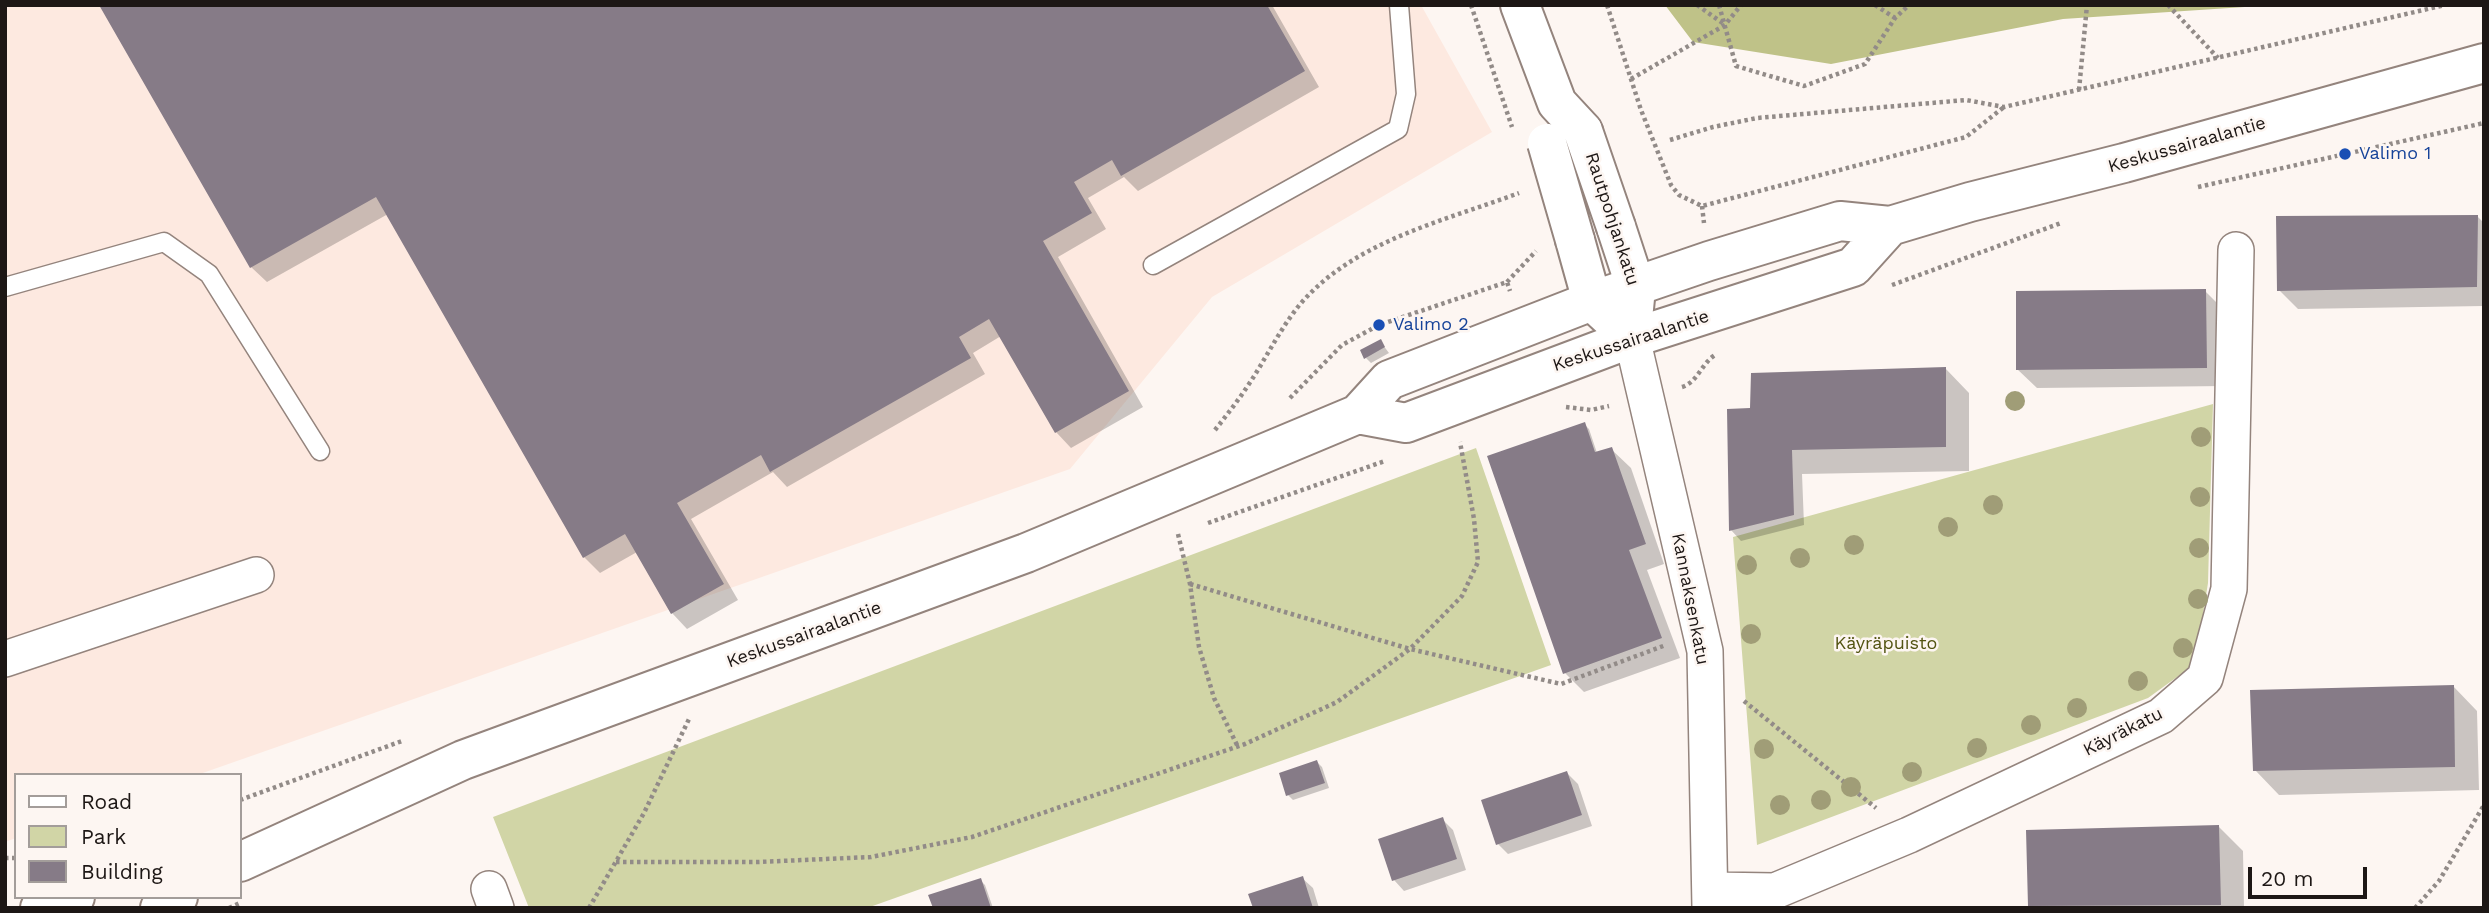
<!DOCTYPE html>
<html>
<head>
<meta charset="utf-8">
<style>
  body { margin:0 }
  #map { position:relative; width:2489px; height:913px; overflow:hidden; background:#fdf6f2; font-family:"Work Sans",sans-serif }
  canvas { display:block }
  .frame { position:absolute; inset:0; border:7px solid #1d1715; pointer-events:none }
  .legend { position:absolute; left:14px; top:773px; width:228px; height:126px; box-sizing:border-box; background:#fdf6f2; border:2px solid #a39d9a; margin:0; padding:9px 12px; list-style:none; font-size:21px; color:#1d1715 }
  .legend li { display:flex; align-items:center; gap:14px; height:35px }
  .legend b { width:35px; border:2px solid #a39d9a }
  .scale { position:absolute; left:2248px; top:867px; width:119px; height:32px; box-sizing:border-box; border:4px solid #1d1715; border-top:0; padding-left:9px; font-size:21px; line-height:24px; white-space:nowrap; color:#1d1715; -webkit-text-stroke:5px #fdf6f2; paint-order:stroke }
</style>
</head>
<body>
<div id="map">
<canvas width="2489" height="913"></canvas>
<div class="frame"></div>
<ul class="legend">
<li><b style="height:9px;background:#fff"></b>Road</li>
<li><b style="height:19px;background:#d1d5a6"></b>Park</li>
<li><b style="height:19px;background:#867b87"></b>Building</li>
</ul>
<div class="scale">20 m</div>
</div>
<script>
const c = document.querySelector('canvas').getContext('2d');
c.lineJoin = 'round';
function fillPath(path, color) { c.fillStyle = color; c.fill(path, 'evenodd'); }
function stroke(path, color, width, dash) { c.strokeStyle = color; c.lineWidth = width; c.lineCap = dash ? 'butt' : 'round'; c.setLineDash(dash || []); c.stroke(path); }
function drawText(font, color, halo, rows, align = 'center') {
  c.font = font + ' "Work Sans",sans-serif'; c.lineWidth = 5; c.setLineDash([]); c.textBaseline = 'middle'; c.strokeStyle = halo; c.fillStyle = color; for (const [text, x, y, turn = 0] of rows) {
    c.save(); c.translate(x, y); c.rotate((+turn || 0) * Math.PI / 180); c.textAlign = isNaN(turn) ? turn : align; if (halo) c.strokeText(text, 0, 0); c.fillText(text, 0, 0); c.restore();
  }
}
fillPath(new Path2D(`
  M5,5H1421L1492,132L1212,297L1070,469L197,775H16V838L5,842Z`), '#fde9e0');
fillPath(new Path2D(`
  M2213,404L2208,583L2195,664L2148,698L1757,845L1733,537Z
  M1476,448L1551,665L867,908H529L493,817Z`), '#d1d5a6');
fillPath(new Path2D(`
  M1665,5H2275L2063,19L1831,64L1693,42Z`), '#bfc288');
fillPath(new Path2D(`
  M102,5H1272L1319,87L1138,191L1124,177L1088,198L1106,229L1058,257L1143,407L1071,448L1056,432L1001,336L973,353L985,374L787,487L773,472L691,519L738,600L687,629L672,613L637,552L600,573L584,557L388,214L267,282L251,267Z
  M2477,216L2484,223V306L2298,309L2279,290Z
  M2205,291L2224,310L2226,386L2037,388L2017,369Z
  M1380,341L1389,353L1371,363L1366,358Z
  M1945,368L1969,393V471L1802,474L1804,525L1741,541L1731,530L1749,409Z
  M1584,424L1589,429L1597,453L1611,449L1631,468L1664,564L1647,570L1680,658L1584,692L1565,673Z
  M2453,686L2477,711L2479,790L2279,795L2255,770Z
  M1317,762L1322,767L1329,788L1293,800L1288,795Z
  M1567,773L1578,784L1592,826L1508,854L1498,844Z
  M1442,819L1453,830L1466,870L1404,891L1394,880Z
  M2219,827L2243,851L2244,908H2032L2029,905Z
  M1302,878L1313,888L1319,908H1255Z
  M980,880L985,885L993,908H934Z`), '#0003');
fillPath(new Path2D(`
  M99,5H1267L1305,71L1121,176L1112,160L1074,182L1092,213L1043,241L1129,391L1055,433L989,319L959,337L971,358L770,472L761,455L677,503L724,584L671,614L625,534L583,558L376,197L250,268Z
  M2478,215L2477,287L2277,291L2276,216Z
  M2206,289L2207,368L2016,370V291Z
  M1381,339L1385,347L1364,359L1360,350Z
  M1946,367V447L1792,450L1794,515L1729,531L1727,409L1750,408L1751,373Z
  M1585,422L1595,452L1612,447L1646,544L1629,550L1662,638L1563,674L1487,456Z
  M2454,685L2455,767L2253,771L2250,690Z
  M1317,760L1325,783L1286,796L1279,773Z
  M1567,771L1582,815L1496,845L1481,800Z
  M1443,817L1457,859L1392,881L1378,839Z
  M2219,825L2221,905L2028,906L2026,830Z
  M1303,876L1313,908H1253L1248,894Z
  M981,878L991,908H933L928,895Z`), '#867b87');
const service = new Path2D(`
  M1153,265L1398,129L1406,94L1399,5
  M5,287L164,242L209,274L320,451`);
const minor = new Path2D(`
  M1632,338L1705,651L1710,908
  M5,659L256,575
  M489,889L496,908
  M1711,890L1775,891L1909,835L2161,716L2205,678L2229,589L2236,250`);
const tertiary = new Path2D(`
  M1520,5L1557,103L1583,131
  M1616,227L1636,288L1633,319
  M1575,240L1592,301L1632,338`);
const secondary = new Path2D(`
  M1358,414L1406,423L1632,338L1853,267L1890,226
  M240,862L463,760L1026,553L1358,414L1389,380L1592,301L1709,261L1840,221L1890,226L1970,202L2124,163L2484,63
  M40,908L75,897
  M160,908L178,897`);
stroke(service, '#94847d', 21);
stroke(minor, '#94847d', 38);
stroke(tertiary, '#94847d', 42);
stroke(secondary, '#94847d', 42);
stroke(new Path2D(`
  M1471,5L1512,127
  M1607,5L1641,110L1671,185L1679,195L1702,206L1966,137L2004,107
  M1697,5L1724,24
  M1719,5L1736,66L1804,86L1865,64L1895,18L1909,5
  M1875,5L1895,18
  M2168,5L2218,58
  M1631,79L1725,25L1741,5
  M2079,90L2087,5
  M1670,140L1713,127L1757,118L1966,100L2004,107L2445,5
  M2198,187L2484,123
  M1702,206L1704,223
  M1507,282L1536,251
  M1892,285L2061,223
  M1682,387C1698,382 1701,364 1715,355
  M1290,398L1342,345L1379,325L1507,282L1510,291
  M1566,407L1591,410L1609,406
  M1215,430C1226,416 1237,402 1247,387C1266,359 1280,328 1302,302C1357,240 1444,221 1519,193
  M1208,523L1385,461
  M1178,534L1190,584L1199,647L1214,698L1238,747
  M1190,584L1410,649L1561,684L1666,645
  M1744,701L1876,808
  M240,800L402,741
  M5,858H16
  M616,862H758L871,857L972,837L1245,744L1337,702L1410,649L1462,596L1478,562L1474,519L1460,442
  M229,908L240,903
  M589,908L644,813L689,719
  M2415,908L2439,881L2484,805`), '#928b88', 4.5, [3.5, 3.5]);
stroke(service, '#fff', 18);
stroke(minor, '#fff', 35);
stroke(tertiary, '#fff', 38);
stroke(secondary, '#fff', 38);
const tertiaryBridge = new Path2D(`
  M1583,131L1616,227
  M1547,143L1575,240`);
stroke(tertiaryBridge, '#94847d', 42, []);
stroke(tertiaryBridge, '#fff', 38);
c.fillStyle = '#a09d77';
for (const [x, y] of [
  [2015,401],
  [2201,437],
  [2200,497],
  [1993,505],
  [1948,527],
  [1854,545],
  [2199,548],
  [1800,558],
  [1747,565],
  [2198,599],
  [1751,634],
  [2183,648],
  [2138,681],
  [2077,708],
  [2031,725],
  [1977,748],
  [1764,749],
  [1912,772],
  [1851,787],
  [1821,800],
  [1780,805]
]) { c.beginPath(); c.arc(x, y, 10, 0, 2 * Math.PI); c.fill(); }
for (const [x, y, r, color] of [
  [2345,154,7,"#1a4fb4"],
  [1379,325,7,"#1a4fb4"]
]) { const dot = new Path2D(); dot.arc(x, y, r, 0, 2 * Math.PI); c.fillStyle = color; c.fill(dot); stroke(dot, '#fdf6f2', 2.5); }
drawText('18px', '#1d1715', '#fdf6f2', [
  ["Keskussairaalantie",2187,145,-16],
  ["Rautpohjankatu",1612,219,72],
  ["Keskussairaalantie",1631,341,-18],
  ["Kannaksenkatu",1690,599,79],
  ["Keskussairaalantie",804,635,-20],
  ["Käyräkatu",2123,732,-27]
]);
drawText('18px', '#164399', '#fdf6f2', [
  ["Valimo 1",2359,154],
  ["Valimo 2",1393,325]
], 'left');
drawText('18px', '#535412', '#fdf6f2', [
  ["Käyräpuisto",1886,644]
]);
</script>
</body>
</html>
